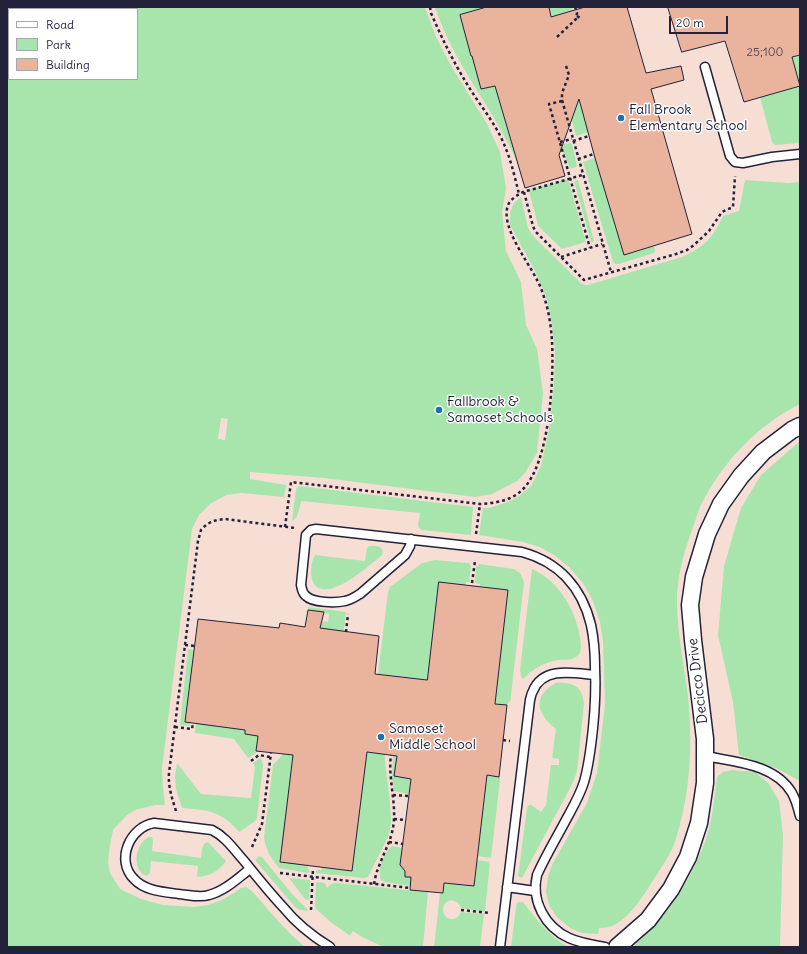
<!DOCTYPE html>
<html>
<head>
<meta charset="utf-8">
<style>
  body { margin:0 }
  #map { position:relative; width:807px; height:954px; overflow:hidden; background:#fbf0ec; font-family:Delius,sans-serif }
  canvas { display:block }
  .frame { position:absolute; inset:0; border:8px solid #22223b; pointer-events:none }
  .legend { position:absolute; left:8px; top:8px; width:130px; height:72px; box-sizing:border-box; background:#fff; border:1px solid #a7a7b1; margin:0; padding:5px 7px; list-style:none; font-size:12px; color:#22223b }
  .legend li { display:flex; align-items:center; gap:8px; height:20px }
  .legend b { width:20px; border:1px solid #a7a7b1 }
  .scale { position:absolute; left:669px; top:16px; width:59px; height:18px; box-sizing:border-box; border:2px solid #22223b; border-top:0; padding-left:5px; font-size:12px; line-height:14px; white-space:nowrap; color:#22223b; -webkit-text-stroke:3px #fff; paint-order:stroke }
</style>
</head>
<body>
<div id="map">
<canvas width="807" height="954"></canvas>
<div class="frame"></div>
<ul class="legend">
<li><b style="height:5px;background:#fff"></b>Road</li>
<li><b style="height:11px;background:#a8e5ac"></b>Park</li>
<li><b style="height:11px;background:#e9b39e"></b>Building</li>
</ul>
<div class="scale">20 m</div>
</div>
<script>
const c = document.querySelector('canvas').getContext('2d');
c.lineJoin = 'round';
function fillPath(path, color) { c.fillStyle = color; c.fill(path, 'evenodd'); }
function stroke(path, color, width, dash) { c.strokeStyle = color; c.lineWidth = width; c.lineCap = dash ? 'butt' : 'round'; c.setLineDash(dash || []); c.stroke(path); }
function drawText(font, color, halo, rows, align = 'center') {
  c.font = font + ' Delius,sans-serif'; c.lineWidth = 3; c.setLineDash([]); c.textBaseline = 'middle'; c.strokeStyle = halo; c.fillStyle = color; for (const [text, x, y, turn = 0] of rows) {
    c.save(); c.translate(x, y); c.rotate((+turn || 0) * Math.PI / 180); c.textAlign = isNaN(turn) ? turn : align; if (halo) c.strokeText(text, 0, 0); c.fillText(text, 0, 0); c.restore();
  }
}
fillPath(new Path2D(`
  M199,7H800V947H7Z`), '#f6ded5');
fillPath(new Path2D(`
  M15,7H425L436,37L450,64L487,124L500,152L506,188L502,212L506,251L521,282L526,325L537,349L543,393L537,453L525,473L517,481L492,494L475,497L324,478L250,472V479L286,485L284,497L241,493L226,495L210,504L199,515L192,529L162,768L163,788L165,805H155L135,810L127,815L113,830L110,845L108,862L110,873L120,889L141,899L163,905L194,907L208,905L222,900L234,893L241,888L246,887C255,892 264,906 272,914C282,926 293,937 305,947H7V20L9,19V79H137V9H14ZM221,418L228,419L225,440L218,439Z
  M435,7H487L460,15L463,27L473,48L469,49L471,56L475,55L478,77L481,89L532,76L499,99L525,188C521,176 518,164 513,153C489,103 452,60 435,7Z
  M549,7H571L573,11L557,34Z
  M800,55V85L792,57Z
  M573,79L588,132L576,136L567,102Z
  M800,86V143L775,145L772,142L760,97Z
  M571,143L572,144L577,166L576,167L570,169L562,149L563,144Z
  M595,158L624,254L654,246L655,251L654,253L619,264H615L613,262L583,162Z
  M568,179L586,242L562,249L538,226L529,190Z
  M578,180L594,241L591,242L574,181Z
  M745,180L788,183L800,182V404C757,425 721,464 700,507C697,515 694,524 691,533C683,555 677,578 677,601C677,637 686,672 689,707C692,747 690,789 679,828C677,835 675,844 671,851C665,863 656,875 649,887C641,899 631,914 619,922C614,926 606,928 599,928L598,934L582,933L570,928L557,917L549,905L546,892L548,876L552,865L587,803L597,773L605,704L603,641L600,622L593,601L583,583L569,567L554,555L540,547L523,542L479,535L483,508H490L510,501L519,496L531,486L541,466L549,429L554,383L555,352L552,325L546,296L534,269L510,225V212L514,203L521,197L528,228L534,237L581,283L584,285H588L682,257C704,247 712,239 723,216L739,211Z
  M800,441V781L776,768L739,755L733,702L718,635L724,566L741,508L761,475Z
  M299,486L473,507L471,535L422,530L419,528L418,525L420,513L301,501C299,508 299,518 292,521L296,489Z
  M369,546C376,545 385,546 382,555C370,565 323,608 312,580C310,573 311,561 315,555L365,561L367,548Z
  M435,560L467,563H469L471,567L469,582H466V585L439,582L427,680L378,674L388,592L390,587L422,563Z
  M479,564L514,569L520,573L524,582L511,695V699L507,705L495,704L508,590L480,587V584L475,583L476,567Z
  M532,569C559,581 575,609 580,637C581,645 583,652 576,657C571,661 563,659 558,660C544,662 533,669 523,679L521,676L520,670Z
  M308,607L346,612L344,631L305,627L306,621L322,623L323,621L328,622L329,614L324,613V612L308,610Z
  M188,649L194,650L185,722L190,723L189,726L180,725Z
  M556,683C572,682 582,686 584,703L577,771L574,780L569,790L523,876L522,878L518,876L527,808L529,805H531L541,812L546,805L551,765H559V759L552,758L556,729C551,725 546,721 543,715C534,700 544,690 556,683Z
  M196,723L245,730V734L258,736L256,753L248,758L234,739L195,733Z
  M285,739L295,740L308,869L310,872L308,873L279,868C270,857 266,851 264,837L273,765L283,754Z
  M367,752L385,754V761L390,802L391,821L390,829L388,837L368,877L364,878L316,873V870H321L322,867L352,871Z
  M393,755L418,758L412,767L409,794L394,791L392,778Z
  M260,758L262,760L263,766L257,818L255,821L239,832C236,828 232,824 228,821C215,810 198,809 182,808L176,789L175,776L177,763L201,794L251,798L255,767L253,763Z
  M732,770L742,771H754L769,784L779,801L783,835L780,947H633C645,935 658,923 669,909C685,887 702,855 709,829C713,812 715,794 717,777L723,772Z
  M487,775L500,777V780L491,858L477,856Z
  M149,837H152L153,842L152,851L201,858C202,852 201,845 207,842L209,843L226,861C219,871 210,876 197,877L198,866L151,861L150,873L146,876C131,869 135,843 149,837Z
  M392,846L402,848L400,865L405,871V877H411L410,886L385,882L381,880C377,869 384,853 392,846Z
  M259,856L262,857L292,894L309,911L300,910L295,907L255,860Z
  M477,860L490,862L485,912L461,908C455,893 436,903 446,917C452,921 458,919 461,912L484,914L480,947H434L440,893H443L444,883L474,886Z
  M289,878L310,880L309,900H307L305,899Z
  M316,882L325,883L327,888L331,884L336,883L428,892L423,947H384L362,937L353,931L351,934L349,935L332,923L316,909L315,905Z
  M519,902H523C536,919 549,936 568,947H511L516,907L517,903Z`), '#a8e5ac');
const building = new Path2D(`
  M487,7H549L551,17L585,7H627L646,73L681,66L684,80L651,89L692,234L624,255L595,158L579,99L559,155L565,176L525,188L495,86L481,89L472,56H471L460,15Z
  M668,7H800V55L792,57L800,86L744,102L725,41L682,52Z
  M439,582L508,590L495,704L507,705L499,777L487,775L474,886L444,883L443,893L410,890L411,877H405V871L400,865L411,779L394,776L397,756L367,752L352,871L280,862L293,755L256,751L258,736L245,734V730L185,722L198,619L279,628L280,623L305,627L308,610L324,612L320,628L379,636L375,674L427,680Z`);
fillPath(building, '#e9b39e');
stroke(building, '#22223b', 1);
const lane = new Path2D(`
  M705,67L730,156L735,162L743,163L772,157L800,154
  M411,539L410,546L405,555L360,594C355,597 351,600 345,601C336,603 313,603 306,596C302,593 302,589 301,585L306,535L311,530L316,529L522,552C559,562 582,588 591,625C594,639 595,654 595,668C596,688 595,708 593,728C591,747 589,765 584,782C580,795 573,807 567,818C557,837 546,855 537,875C531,901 545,927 569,938C580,943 593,945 605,947
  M705,756C735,762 775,764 792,793C796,800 798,808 800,816
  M250,869C238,878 225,891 209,895C200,898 189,895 179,894C164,892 145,891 134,879C115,860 130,827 154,823L212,830C226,837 235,851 245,862C257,877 270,893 283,907C296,923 312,936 330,947
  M507,887L535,891
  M500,947L530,700C531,697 531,694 533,691C543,666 574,673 595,675`);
const street = new Path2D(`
  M617,947L648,920L671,889L688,857L699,823L705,783V739L693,640L690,605L694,577L707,534L721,504L741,476L763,452L792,430L800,426`);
stroke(lane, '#22223b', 11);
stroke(street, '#22223b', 19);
stroke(new Path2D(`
  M430,7L431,13C443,41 456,67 472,92C483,109 496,125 504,144C511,160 515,178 519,194
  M577,16L580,18H582
  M557,37L576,19L577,13L575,7
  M566,66L569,75L562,93V100L611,272
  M562,101L549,104L590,248
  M573,141L589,136
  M560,142L572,139
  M578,159L594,154
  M524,192L533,226L535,231L584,280L676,254L687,250L694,245L709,231L722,212L733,207L735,176
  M561,257L602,244
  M285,527L291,482L480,504C495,503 511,501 522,490C550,464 554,378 552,341C551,327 549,311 544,297C542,291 540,285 537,280C528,261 500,227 508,205C510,200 516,196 521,193C527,190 535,189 541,187C555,183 569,179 582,175
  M476,534L480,504
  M472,583L475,561
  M346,632L348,614
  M185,645L195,646
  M175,727L192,729L193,723
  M503,740L510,741
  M251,761L259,755L270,757
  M393,795L408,796
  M176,811C172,798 168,787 169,773L198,541L201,530L206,525L211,522L217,520L225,519L295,528
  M394,819L406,820
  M389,842L403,844
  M252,847L262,824L271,753
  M280,873L410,888
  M374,884C375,879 376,873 378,869C384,851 393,839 394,819C395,797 388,776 391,755
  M311,910L313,869
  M461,910L490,913`), '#22223b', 2.5, [3, 3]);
stroke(lane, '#fff', 8);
stroke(street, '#fff', 16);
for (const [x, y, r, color] of [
  [621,118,4,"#1f6fb2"],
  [439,410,4,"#1f6fb2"],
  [381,737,4,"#1f6fb2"]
]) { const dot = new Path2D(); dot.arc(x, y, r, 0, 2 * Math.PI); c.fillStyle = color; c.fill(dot); stroke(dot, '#fff', 1.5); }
drawText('12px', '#544654', null, [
  ["25;100",765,53]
]);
drawText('14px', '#22223b', '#fff', [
  ["Fall Brook",629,110],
  ["Elementary School",629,126],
  ["Fallbrook &",447,402],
  ["Samoset Schools",447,418],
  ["Samoset",389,729],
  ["Middle School",389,745]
], 'left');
drawText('14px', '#22223b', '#fff', [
  ["Decicco Drive",698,681,-97]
]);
</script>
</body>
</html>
